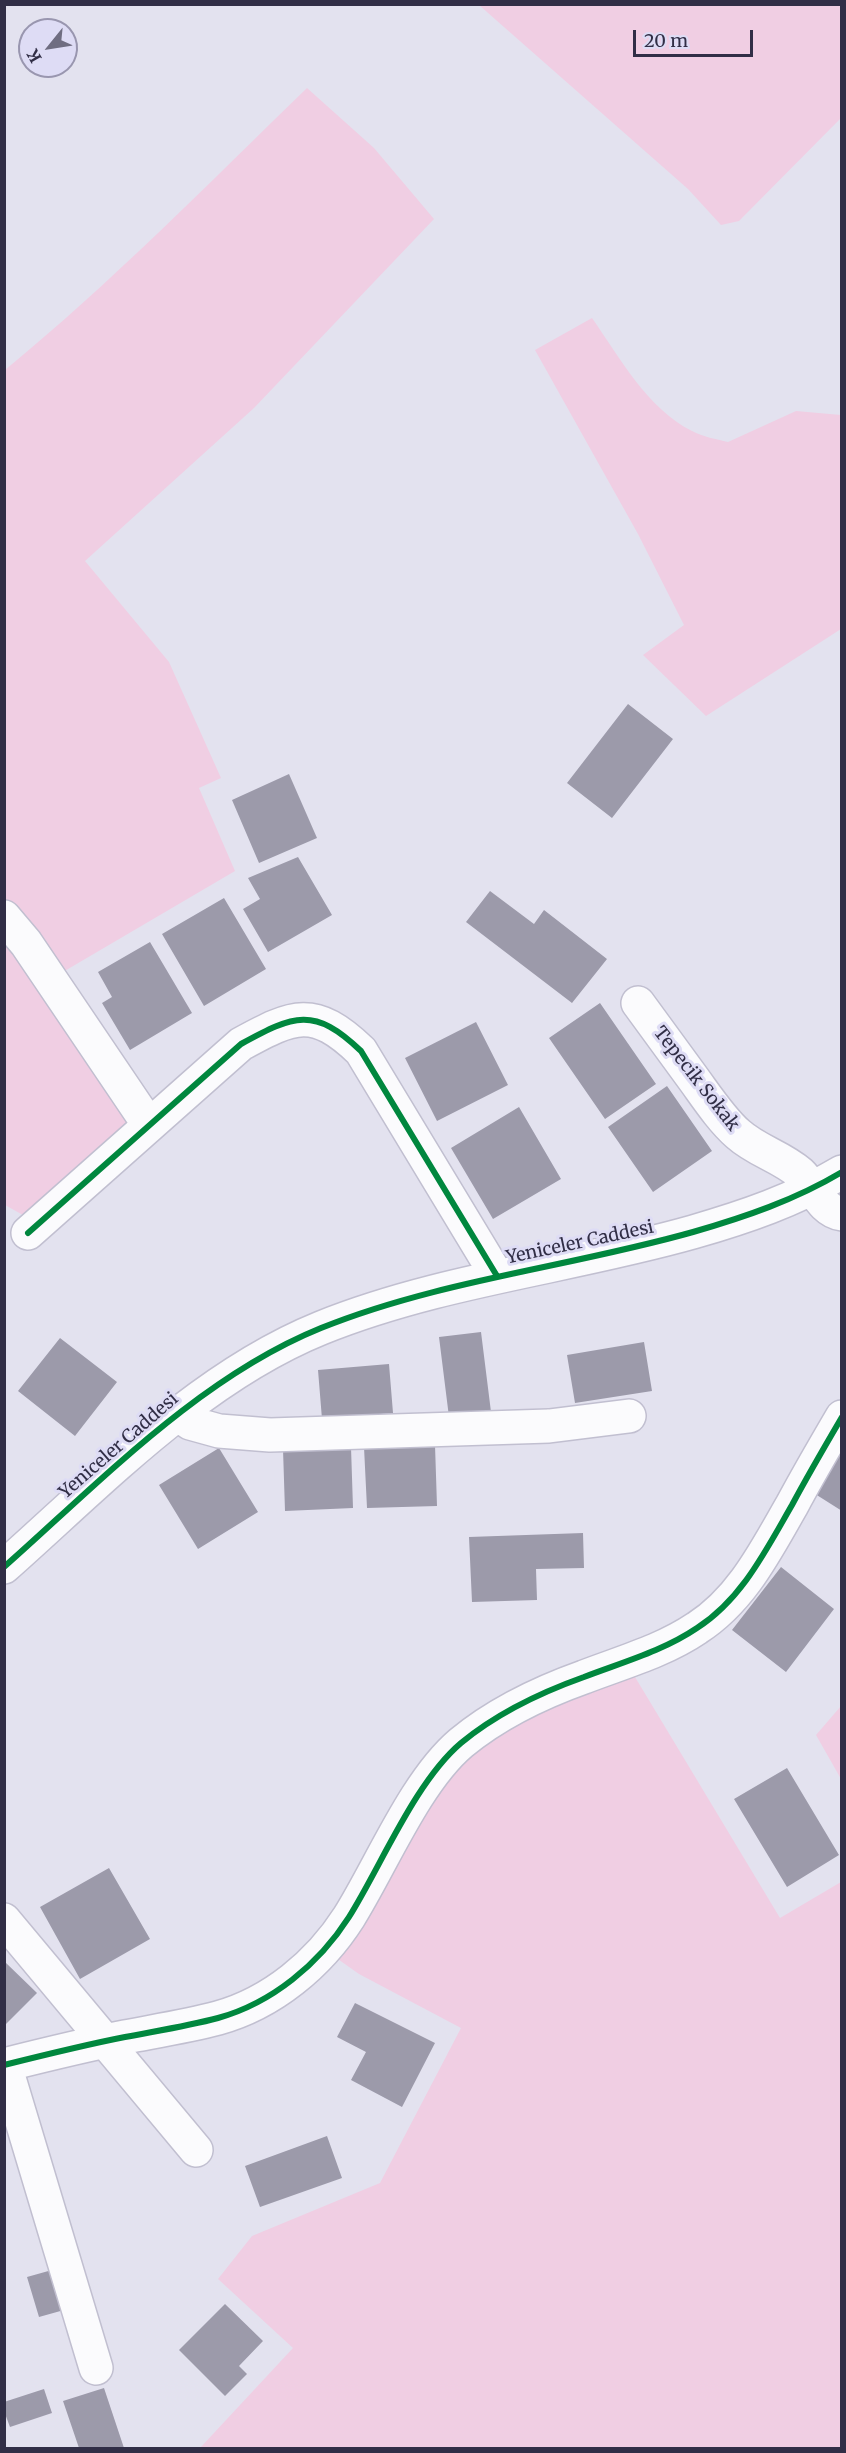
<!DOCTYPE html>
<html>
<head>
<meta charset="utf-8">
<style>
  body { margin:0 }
  #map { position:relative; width:846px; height:2453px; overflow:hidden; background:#e3e2ef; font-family:Merriweather,serif }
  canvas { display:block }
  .frame { position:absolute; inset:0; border:6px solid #312e46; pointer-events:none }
  .north { position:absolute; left:18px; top:18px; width:60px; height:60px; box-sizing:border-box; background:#dedcf5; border:2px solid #9996af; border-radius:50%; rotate:240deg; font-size:16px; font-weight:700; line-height:24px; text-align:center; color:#312e46 }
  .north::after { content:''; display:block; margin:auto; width:21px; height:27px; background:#6f6d81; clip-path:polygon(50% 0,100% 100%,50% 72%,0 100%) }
  .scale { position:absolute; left:633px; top:30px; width:120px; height:27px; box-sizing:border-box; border:3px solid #312e46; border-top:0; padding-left:8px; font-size:18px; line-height:21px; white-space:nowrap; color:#312e46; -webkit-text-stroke:4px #dedcf5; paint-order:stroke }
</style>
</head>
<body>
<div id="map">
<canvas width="846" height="2453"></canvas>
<div class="frame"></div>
<div class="north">K</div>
<div class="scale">20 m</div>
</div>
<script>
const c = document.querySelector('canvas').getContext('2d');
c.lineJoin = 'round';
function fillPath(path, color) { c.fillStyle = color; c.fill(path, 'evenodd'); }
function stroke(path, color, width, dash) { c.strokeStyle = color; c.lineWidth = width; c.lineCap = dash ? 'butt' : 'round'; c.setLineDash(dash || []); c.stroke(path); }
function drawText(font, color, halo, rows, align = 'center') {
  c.font = font + ' Merriweather,serif'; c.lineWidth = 6; c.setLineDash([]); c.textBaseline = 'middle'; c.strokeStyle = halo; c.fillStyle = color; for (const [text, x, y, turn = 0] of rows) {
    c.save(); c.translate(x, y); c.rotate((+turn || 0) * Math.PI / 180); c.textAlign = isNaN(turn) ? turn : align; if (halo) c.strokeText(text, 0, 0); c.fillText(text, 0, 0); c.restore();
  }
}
fillPath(new Path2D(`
  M479,5H841V118L739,221L721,225L688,189Z
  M307,88L374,148L434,219L254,408L85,561L169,662L221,778L199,788L235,871L51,979L149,1125L39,1224L5,1205V370C111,283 208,184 307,88Z
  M592,318C620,358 647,408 692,431C703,437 716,439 728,442L796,411L841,415V629L706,716L643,655L684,625L638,534L535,350Z
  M626,1662L780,1918L841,1882V2448H200L293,2348L218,2279L252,2236L380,2183L461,2028L359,1974L325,1950L441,1764Z
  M841,1706V1779L816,1735Z`), '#f0cee3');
fillPath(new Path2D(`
  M628,704L673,739L612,818L567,783Z
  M289,774L317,838L259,863L232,800Z
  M298,857L332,915L268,952L243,909L260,899L248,878Z
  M490,891L534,924L544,910L607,959L572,1003L466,922Z
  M224,898L266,969L204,1006L162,934Z
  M150,942L192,1013L130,1050L102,1003L112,997L98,972Z
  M600,1003L656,1084L605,1119L549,1038Z
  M476,1022L508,1085L437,1121L405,1058Z
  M667,1086L712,1151L653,1192L608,1127Z
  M519,1107L561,1179L493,1219L451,1148Z
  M481,1332L491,1412L449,1417L439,1337Z
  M60,1338L117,1382L75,1436L18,1391Z
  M644,1342L652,1391L575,1403L567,1355Z
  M389,1364L393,1413L322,1419L318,1370Z
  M435,1445L437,1506L367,1508L364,1447Z
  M351,1447L353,1508L285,1511L283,1449Z
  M219,1448L258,1512L198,1549L159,1485Z
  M842,1448V1511L812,1492Z
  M583,1533L584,1568L536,1569L537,1600L472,1602L469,1537Z
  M781,1567L834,1609L786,1672L732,1630Z
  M787,1768L839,1855L787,1887L734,1799Z
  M109,1868L150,1939L80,1979L40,1907Z
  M4,1961L37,1993L4,2026Z
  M355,2003L435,2043L402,2107L351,2080L366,2052L337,2037Z
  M327,2136L342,2178L260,2207L245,2166Z
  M52,2270L64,2310L39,2317L27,2277Z
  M225,2304L263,2341L239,2366L247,2374L225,2396L179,2350Z
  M104,2388L124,2448H79L63,2401Z
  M44,2389L52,2413L10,2427L4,2411V2402Z`), '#9c9aaa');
const minor = new Path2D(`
  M4,917L26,943L149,1125
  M638,1003C657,1029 676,1055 695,1081C708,1099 722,1120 738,1134C757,1151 780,1156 800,1173C814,1186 821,1211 842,1214
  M28,1233L241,1044C294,1015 314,1006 361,1051L497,1276
  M177,1414L190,1423L219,1431L270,1435L549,1426L629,1416
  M4,1567C101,1481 200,1377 321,1328C440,1280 570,1267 693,1232C745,1217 795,1200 842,1172
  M4,1920L196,2150
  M4,2065C44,2055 84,2045 125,2037C156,2031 188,2026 218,2018C272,2003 319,1964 349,1917C381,1866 415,1782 461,1743C496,1714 542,1692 584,1677C623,1662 663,1651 697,1628C742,1599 766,1550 792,1505C808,1475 825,1446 842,1417
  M5,2065L96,2368`);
stroke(minor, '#c1bfd0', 36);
stroke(minor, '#fbfbfd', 33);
stroke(new Path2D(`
  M28,1233L241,1044C294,1015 314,1006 361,1051L497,1276
  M4,1567C101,1481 200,1377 321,1328C440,1280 570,1267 693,1232C745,1217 795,1200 842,1172
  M4,2065C44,2055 84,2045 125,2037C156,2031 188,2026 218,2018C272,2003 319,1964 349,1917C381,1866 415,1782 461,1743C496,1714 542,1692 584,1677C623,1662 663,1651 697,1628C742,1599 766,1550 792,1505C808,1475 825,1446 842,1417`), '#00873e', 6);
drawText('18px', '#312e46', '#dedcf5', [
  ["Tepecik Sokak",696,1079,52],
  ["Yeniceler Caddesi",580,1243,-12],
  ["Yeniceler Caddesi",119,1446,-41]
]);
</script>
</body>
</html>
